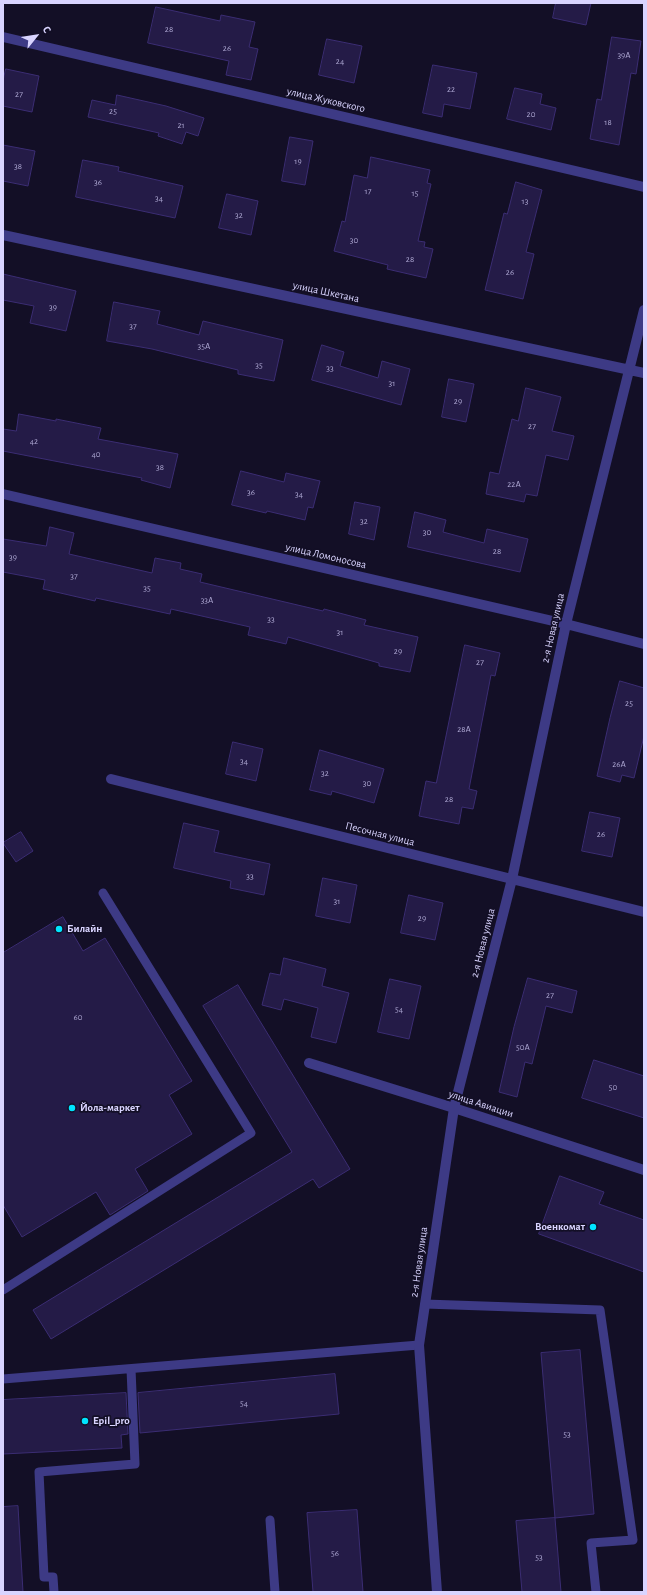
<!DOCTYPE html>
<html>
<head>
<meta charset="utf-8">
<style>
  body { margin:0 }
  #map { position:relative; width:647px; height:1595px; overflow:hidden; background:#130f26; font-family:"Alegreya Sans",sans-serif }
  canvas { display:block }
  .frame { position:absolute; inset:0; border:4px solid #d9d4ff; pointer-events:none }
  .north { position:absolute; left:16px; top:16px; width:40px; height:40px; -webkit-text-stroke:3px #130f26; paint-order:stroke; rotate:60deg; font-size:11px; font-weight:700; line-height:16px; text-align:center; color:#d9d4ff }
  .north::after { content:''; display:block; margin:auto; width:14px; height:18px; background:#d9d4ff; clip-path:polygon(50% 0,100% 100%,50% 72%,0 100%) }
</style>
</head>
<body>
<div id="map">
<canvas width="647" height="1595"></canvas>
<div class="frame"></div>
<div class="north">С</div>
</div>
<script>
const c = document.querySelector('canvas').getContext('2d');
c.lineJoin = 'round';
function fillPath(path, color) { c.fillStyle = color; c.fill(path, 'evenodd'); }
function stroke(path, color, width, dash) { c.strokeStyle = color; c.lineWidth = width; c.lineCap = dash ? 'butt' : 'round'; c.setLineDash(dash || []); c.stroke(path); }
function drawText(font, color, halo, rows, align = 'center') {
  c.font = font + ' "Alegreya Sans",sans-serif'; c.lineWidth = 3.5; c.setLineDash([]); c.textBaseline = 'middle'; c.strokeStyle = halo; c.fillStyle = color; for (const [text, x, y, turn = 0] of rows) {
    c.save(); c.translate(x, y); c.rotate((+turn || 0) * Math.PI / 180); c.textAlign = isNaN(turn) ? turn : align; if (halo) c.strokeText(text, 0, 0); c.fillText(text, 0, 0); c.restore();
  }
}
const building = new Path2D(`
  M556,3H591L586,25L553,18Z
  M156,7L220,21L221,15L255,22L249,47L258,49L251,80L226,75L229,61L148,43Z
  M612,37L641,41L636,74L631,73L619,145L590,139L597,99L601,100Z
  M327,39L362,46L354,83L319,75Z
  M433,65L477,73L470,109L444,104L442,117L423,113Z
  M6,69L39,76L32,112L3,106V81Z
  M515,88L542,94L540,104L556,108L551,130L507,119Z
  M117,95L166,106L204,118L198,136L186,132L182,144L158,136L159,133L88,117L92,100L115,105Z
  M290,137L313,141L305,185L282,181Z
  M3,145L35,151L28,186L3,181Z
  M371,157L430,170L427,183L431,184L418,241L425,242L424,247L433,249L426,278L387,269L388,265L334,251L342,221L345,222L354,175L367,178Z
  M83,160L119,167L118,171L183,186L175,218L76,197Z
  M516,182L542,190L526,252L534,254L523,299L485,290L504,213L507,214Z
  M227,194L258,201L251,235L219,228Z
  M3,274L76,291L66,331L30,323L34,306L3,300Z
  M114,302L160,311L157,324L199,335L203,321L283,340L274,381L238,374V370L152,349L107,341Z
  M322,345L344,352L340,366L378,378L382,361L410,369L401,405L312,380Z
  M449,379L474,384L466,422L442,417Z
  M526,388L561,397L552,431L574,436L568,460L546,455L537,496L526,494L524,502L486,494L490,472L499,474L512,419L518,421Z
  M19,414L56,421V419L101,428L98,439L178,454L170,488L141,480L142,478L3,451V429L16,431Z
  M241,471L284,482L286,473L320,481L313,508L308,507L305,520L267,511L266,513L232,505Z
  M355,502L380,507L374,540L349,534Z
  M415,512L446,520L443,532L484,543L487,529L528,539L520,572L408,547Z
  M50,527L74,533L69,554L152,573L155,558L181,563L180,569L202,574L200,582L323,611L324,609L366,620L364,625L418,637L410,672L379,666V663L288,637L286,644L248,635L250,627L171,609L170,614L96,598L95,601L43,589L45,580L3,572V539L46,546Z
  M465,645L500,653L495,676L491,675L469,789L477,791L473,809L462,807L459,824L419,816L426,781L436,783Z
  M620,681L644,688V736L634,778L622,775L620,782L597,776L610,718Z
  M233,742L263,749L256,781L226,774Z
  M320,750L384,769L374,803L332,791L331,795L310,790Z
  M590,812L620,818L612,857L582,851Z
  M184,823L219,831L214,852L270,864L264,895L230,888L231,881L174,868Z
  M21,832L33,851L16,862L3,843Z
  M323,878L357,885L350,923L316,916Z
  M409,895L443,903L435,940L401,933Z
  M63,917L83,951L105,938L192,1081L169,1095L192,1134L135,1169L148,1191L110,1215L96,1192L22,1237L3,1205V953Z
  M284,958L326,969L322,986L349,993L336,1043L311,1037L318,1008L284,999L281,1010L262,1005L270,973L280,975Z
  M528,978L577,991L572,1013L546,1006L532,1064L525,1062L517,1097L499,1092L514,1027Z
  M390,979L421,986L409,1039L378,1032Z
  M238,985L350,1169L319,1188L313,1179L51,1339L33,1310L292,1152L203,1006Z
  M594,1060L644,1076V1118L582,1098Z
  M560,1176L604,1192L599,1204L644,1220V1272L539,1234Z
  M580,1350L594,1514L555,1518L541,1353Z
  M335,1374L339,1414L140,1433L138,1393Z
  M126,1393L128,1434L121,1435L122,1448L3,1454V1400Z
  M18,1506L23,1592H3V1507Z
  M357,1510L363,1592H313L307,1513Z
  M555,1518L561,1592H522L516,1521Z`);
fillPath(building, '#241b47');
stroke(building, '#3b2d73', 1);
stroke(new Path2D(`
  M3,1290L251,1133L103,893
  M425,1304L600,1310L633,1540L591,1543L596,1592
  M3,1379L419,1345
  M270,1520L275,1592
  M54,1592L53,1577H44L39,1472L135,1464L131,1369`), '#3d3a85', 9);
stroke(new Path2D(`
  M3,37L644,187
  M3,235L644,373
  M3,494L566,624L644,644
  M111,779L644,912
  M309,1063L454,1108L644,1170
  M437,1592L419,1345L454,1108L512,879L566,624L644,310`), '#3d3a85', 10);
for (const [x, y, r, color] of [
  [59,929,4,"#00e5ff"],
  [72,1108,4,"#00e5ff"],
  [593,1227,4,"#00e5ff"],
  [85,1421,4,"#00e5ff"]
]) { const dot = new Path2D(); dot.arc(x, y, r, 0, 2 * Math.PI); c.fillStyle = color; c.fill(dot); stroke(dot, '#130f26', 1.5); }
drawText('9px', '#aca6d1', null, [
  ["28",169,29],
  ["26",227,48],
  ["39А",624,55],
  ["24",340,61],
  ["22",451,89],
  ["27",19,94],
  ["25",113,111],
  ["20",531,114],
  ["18",608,122],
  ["21",181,125],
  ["19",298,161],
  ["38",18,166],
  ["36",98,182],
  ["17",368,191],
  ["15",415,193],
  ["34",159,198],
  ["13",525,201],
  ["32",239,215],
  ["30",354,240],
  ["28",410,259],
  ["26",510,272],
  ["39",53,307],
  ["37",133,326],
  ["35А",204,346],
  ["35",259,365],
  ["33",330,368],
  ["31",392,383],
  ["29",458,401],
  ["27",532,426],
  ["42",34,441],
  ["40",96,454],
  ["38",160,467],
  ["22А",514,484],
  ["36",251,492],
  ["34",299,494],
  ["32",364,521],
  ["30",427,532],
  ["28",497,551],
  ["39",13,557],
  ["37",74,576],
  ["35",147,588],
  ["33А",207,600],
  ["33",271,619],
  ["31",340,632],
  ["29",398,651],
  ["27",480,662],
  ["25",629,703],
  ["28А",464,729],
  ["34",244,761],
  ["26А",619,764],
  ["32",325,773],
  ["30",367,783],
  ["28",449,799],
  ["26",601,834],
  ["33",250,876],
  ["31",337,901],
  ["29",422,918],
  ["27",550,995],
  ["54",399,1009],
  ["60",78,1017],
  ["50А",523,1047],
  ["50",613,1087],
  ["54",244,1403],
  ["53",567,1434],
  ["56",335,1553],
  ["53",539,1557]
]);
drawText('11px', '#d9d4ff', '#130f26', [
  ["улица Жуковского",326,100,13],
  ["улица Шкетана",326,292,12],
  ["улица Ломоносова",326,556,13],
  ["2-я Новая улица",553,628,-77],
  ["Песочная улица",380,834,14],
  ["2-я Новая улица",483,943,-76],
  ["улица Авиации",481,1104,18],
  ["2-я Новая улица",419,1262,-82]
]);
drawText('bold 11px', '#d9d4ff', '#130f26', [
  ["Билайн",67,929],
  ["Йола-маркет",80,1108],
  ["Военкомат",585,1227,"right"],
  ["Epil_pro",93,1421]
], 'left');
</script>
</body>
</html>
